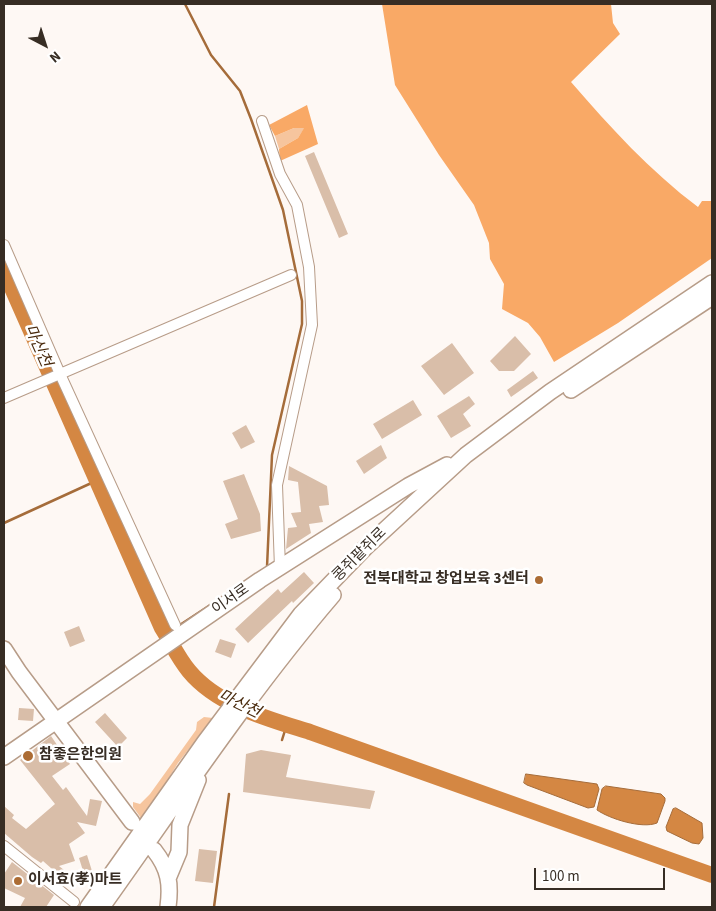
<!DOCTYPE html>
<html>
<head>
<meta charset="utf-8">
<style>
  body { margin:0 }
  #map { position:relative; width:716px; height:911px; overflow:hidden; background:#fef8f4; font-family:"Source Sans 3",sans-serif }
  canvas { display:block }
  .frame { position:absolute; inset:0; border:5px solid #372d24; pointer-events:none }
  .north { position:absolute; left:20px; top:20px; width:50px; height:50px; -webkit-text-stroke:4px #fff; paint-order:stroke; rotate:140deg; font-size:14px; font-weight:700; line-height:20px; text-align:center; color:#372d24 }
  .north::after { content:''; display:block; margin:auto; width:18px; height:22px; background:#372d24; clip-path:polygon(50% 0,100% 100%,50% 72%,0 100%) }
  .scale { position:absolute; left:534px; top:868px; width:131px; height:22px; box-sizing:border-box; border:2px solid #372d24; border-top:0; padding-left:6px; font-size:15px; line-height:18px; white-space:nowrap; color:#372d24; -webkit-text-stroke:4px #fff; paint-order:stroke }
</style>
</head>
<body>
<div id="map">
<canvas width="716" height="911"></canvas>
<div class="frame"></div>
<div class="north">N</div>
<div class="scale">100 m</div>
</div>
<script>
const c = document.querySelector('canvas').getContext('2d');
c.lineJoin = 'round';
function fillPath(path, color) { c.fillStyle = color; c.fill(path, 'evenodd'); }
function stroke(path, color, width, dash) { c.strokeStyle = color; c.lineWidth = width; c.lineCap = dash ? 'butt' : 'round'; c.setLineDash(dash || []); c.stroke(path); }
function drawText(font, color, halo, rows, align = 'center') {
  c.font = font + ' "Source Sans 3","Noto Sans KR",sans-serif'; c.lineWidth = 5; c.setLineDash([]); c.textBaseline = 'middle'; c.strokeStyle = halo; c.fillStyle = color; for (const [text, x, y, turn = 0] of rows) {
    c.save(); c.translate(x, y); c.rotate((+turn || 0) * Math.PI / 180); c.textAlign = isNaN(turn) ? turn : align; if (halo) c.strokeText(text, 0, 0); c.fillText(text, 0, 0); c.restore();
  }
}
fillPath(new Path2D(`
  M305,127L298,138L279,149L275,136L294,128Z
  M204,717L213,718L178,763L159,794L141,818L133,807V802L140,804L150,794L196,730L197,722Z`), '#f6c59e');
fillPath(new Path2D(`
  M382,4H611L613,23L620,34L571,82C610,127 650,171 698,207L702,201H712V258L618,323L554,362L540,337L528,323L502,309L504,284L490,259L489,243L474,205L439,155L395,85Z
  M307,105L318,144L280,161L279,149L298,138L304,128H294L275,136L269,125Z`), '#f9a966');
const water = new Path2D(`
  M526,774L597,784L599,789L594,807L588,808L527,785L524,783Z
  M606,786L661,794L665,798V801L657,823C642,829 610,819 597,810L602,789Z
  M676,808L702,823L703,838L699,844L692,843L667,831L666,827L673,809Z`);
fillPath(water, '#d48743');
stroke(water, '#a56c3a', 1);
stroke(new Path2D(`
  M185,4L211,55L240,91L251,119L283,210L302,301V324L272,455L267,567
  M4,523L98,480
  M166,634L221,598
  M282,740L287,724
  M214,907L229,794`), '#a56c3a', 2.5);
stroke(new Path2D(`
  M4,270L162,628C171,642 178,658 189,671C218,706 269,719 310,732L712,875`), '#d48743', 16);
fillPath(new Path2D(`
  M314,152L348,234L339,238L305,156Z
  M515,336L531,354L514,371H499L490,361Z
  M452,343L474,373L444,395L421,366Z
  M533,371L538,378L511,397L507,390Z
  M469,396L475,404L463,414L471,426L451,438L437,416Z
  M413,400L422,415L382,439L373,424Z
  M246,425L255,442L241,449L232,433Z
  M381,445L387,458L364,474L356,461Z
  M289,466L327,486L329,505L319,506L323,522L309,524L311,533L286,549L288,528L297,527L291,513L301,512L298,482L288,480Z
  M244,474L260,514L261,531L231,539L225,524L238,519L223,481Z
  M304,572L314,583L293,603L292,601L248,643L235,629L278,589L281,593Z
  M79,626L85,641L70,647L64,632Z
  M220,639L236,644L231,658L215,652Z
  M19,708L34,709L33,721L18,720Z
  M105,713L127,738L118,747L95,722Z
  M51,736L70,764L52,776L63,790L66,787L87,816L90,799L102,801L96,826L77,822L85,833L69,844L75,861L59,866L74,878L70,885L43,861L41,863L32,857L4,833V806L14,815L12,818L26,829L55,804L20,760Z
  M261,750L291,755L286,777L375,791L370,809L243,792L246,754Z
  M199,849L217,851L213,883L195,881Z
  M87,855L92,871L84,874L79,858Z
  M12,862L54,895L46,907H20L25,898L4,888V874Z`), '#d9bea9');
const street = new Path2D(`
  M262,121L280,174L297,205L309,267L312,325L277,485L280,568
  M4,245L60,374L175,625
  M4,398L291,275
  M4,846L74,902`);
const secondary = new Path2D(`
  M571,390L712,297
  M4,649L19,672L132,822
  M4,757L260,580L408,486L447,465
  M154,850C169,869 171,884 168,907
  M169,876L179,852L180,825L198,780
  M88,907L204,743L301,614L365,548L466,455L550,392L712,283
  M102,907C177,802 249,693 333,595`);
stroke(street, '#b79c88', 12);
stroke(secondary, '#b79c88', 18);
stroke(street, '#fff', 10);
stroke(secondary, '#fff', 15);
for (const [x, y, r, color] of [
  [539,580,5,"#ac6c34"],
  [28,756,6,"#ac6c34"],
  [18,881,5,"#ac6c34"]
]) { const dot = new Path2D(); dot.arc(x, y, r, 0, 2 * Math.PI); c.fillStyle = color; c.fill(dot); stroke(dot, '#fff', 2); }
drawText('15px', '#372d24', '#fff', [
  ["콩쥐팥쥐로",360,555,-45],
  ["이서로",231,600,-35]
]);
drawText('bold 15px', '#372d24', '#fff', [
  ["전북대학교 창업보육 3센터",529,580,"right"],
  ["참좋은한의원",39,756],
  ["이서효(孝)마트",28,881]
], 'left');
drawText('italic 16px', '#492a0d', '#fff', [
  ["마산천",37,346,66],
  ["마산천",239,705,26]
]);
</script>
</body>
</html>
